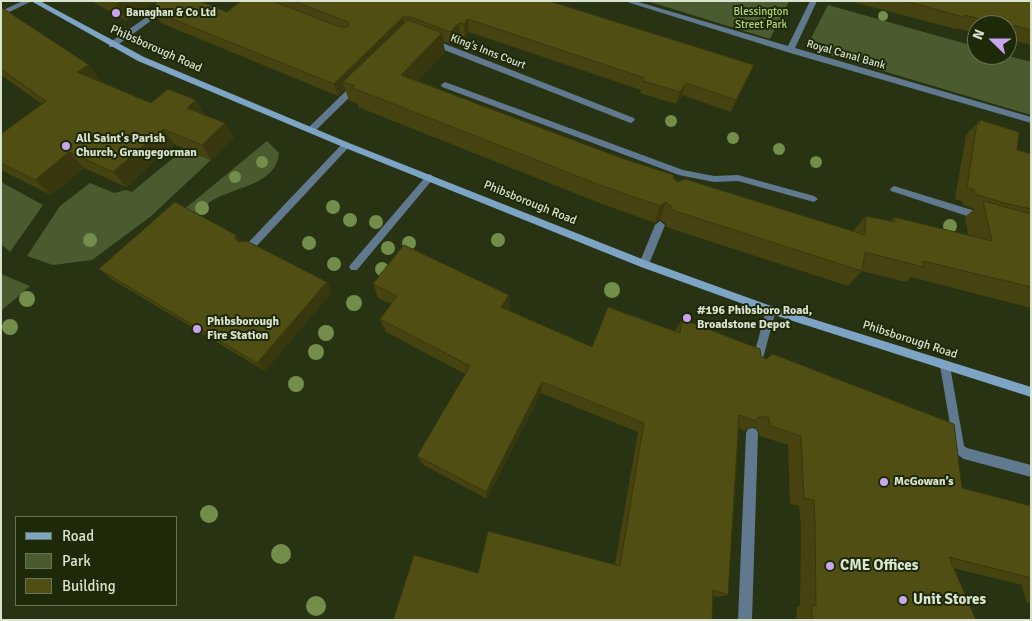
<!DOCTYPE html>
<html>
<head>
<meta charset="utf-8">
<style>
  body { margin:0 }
  #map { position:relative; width:1032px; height:621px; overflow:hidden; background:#273313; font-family:Signika,sans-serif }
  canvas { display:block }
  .frame { position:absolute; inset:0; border:2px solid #dae3d0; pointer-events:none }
  .legend { position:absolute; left:15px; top:516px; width:162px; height:90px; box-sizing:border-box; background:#1d2908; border:1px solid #697358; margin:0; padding:6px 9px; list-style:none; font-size:15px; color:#dae3d0 }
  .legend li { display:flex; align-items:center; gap:10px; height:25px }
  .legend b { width:25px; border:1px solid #697358 }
  .north { position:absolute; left:967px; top:15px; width:50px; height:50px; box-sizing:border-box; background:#1d2908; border:1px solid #697358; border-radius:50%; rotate:292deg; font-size:14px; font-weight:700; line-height:20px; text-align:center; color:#dae3d0 }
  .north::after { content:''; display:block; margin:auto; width:18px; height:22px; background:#c9a5ee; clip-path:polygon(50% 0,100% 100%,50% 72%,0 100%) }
</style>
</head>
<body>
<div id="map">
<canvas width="1032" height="621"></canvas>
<div class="frame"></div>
<ul class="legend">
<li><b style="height:6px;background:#7da3c5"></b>Road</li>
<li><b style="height:14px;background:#4a5c2f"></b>Park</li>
<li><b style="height:14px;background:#514e13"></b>Building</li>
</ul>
<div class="north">N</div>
</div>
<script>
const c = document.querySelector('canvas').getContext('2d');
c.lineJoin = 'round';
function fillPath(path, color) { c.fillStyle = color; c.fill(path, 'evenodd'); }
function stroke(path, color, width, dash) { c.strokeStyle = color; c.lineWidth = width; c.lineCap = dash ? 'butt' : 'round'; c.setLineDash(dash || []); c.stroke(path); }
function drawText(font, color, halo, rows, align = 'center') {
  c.font = font + ' Signika,sans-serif'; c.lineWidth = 4; c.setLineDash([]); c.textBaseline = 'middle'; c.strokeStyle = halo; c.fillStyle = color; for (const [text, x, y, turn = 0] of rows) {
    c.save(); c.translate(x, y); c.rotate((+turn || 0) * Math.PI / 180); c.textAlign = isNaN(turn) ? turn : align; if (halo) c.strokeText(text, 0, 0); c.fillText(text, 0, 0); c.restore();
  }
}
fillPath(new Path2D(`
  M647,1H789L770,39Z
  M828,5L977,47V55H1005L1031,62V115L816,51L808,44Z
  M267,141L279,153C277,183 238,187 217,198C209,201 202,209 195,215L182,211Z
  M184,149L211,160L150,217L92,260L53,265L27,256L60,206L90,183L114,193L126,190L132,192Z
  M1,182L43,205L10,252L1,244Z
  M1,274L30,286L1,311Z`), '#4a5c2f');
fillPath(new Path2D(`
  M170,1H178L115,47H109V43Z
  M429,40H435L634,118L635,120L631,123L628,122L429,44Z
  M346,142L349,143V147L252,251H246L244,248L246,245L343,143Z
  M430,174L434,177L433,179L357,270H351L349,267L351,264L427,175Z
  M894,186L985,214L987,217L982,221L891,191L890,189Z
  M771,306L775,307L776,310L762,362L761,365L757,367L753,365L752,362L766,310L767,307Z
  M752,428L756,429L758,433L752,620H738L746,433L748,429Z`), '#61798e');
fillPath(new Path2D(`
  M624,1H635L788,46L810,1H817L795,48L1031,117V123L787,52Z
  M445,82L683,170L714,176L738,175L814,196L818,199L814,202L738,181L714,182L679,175L442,87L441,85Z
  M356,83L359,84V88L314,132H308V128L353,84Z
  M660,221L665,225L649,264L647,267H641L639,264L655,225Z
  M945,361L949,363L950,366L964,446L967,448L1031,465V477L964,459L955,453L940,366L941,363Z`), '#61798e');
fillPath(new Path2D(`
  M23,1H32L1,16V11Z`), '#61798e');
fillPath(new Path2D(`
  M31,1H40L144,57L349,143L647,261L771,306L1031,387V397L771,314L641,267L343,147L138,61Z`), '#7da3c5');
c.fillStyle = '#738d4b';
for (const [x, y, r] of [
  [883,16,5],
  [671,121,6],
  [733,138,6],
  [779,149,6],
  [262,162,6],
  [816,162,6],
  [235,177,6],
  [333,207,7],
  [202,208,7],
  [350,220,7],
  [376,222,7],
  [950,226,7],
  [90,240,7],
  [498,240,7],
  [309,243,7],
  [409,243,7],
  [388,248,7],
  [334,264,7],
  [382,269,7],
  [612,290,8],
  [27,299,8],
  [354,303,8],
  [10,327,8],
  [326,333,8],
  [316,352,8],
  [296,384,8],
  [209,514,9],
  [281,554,10],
  [316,606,10]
]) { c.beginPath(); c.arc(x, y, r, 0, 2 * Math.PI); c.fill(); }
fillPath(new Path2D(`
  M91,1H155L127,21Z
  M241,1H549L754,65L749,77L731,112L682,95L676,104L640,93L641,90L469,32L465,37L460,35L452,44L443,41L445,52L417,81L673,178L678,182L853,231L866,216L890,221L894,217L968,235L965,217L974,209L963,205L962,201L955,199L966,135L980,120L1017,150L1031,154V308L911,277L906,282L862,271L848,286L666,227V224L660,219L655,223L597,202L358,107V104L349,100L345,89L338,96L161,23L153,11L227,12Z
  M849,1H1031V45L1007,39V25H977V33L956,28V29Z
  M1,7L101,81L100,82L151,103L205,115L225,123L234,138L211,160L174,144L126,187L84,168L51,195L1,170V134L42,104L1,75Z
  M241,242L327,282L332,292L265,371L111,279L99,269Z
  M373,284L509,295L510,308L508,310L592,347L675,331L682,319L761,356L962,488L1031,506V604L1026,602L1022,585L953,568L976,620H796L797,606H800L801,528L799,506L790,504L788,445L760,436L756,427H749L745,431L739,428L728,595L717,597L713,596L478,573L615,564L638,432L541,393L487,499L422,464L417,456L465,374L386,332L380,319L391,304L378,298Z`), '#464310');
fillPath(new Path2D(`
  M120,1H155L127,21L116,4Z
  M403,17L406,30L343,82L345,89L338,96L334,84Z
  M468,19L469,32L465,37L464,24Z
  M459,23L460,35L452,44L450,32Z
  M442,33L445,52L405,94L401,75Z
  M89,65L101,81L89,88L77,72Z
  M754,65L749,77L731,112L736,100Z
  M686,83L682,95L676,104L680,92Z
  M196,100L205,116L187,108Z
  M225,123L234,138L211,160L202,145Z
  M163,129L174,144L126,187L113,172Z
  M69,152L84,168L51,195L35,180Z
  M666,202L660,219L655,223L660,206Z
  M236,235L243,245L242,249L235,238Z
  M327,282L332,292L265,371L257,363Z
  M509,295L510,308L502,321L501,307Z
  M542,382L541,393L487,499L486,492Z`), '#39370d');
const building = new Path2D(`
  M111,1H120L116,4Z
  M157,1H199L227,12L241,1H272L340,27H347L349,24L348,22L294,1H549L754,65L736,100L686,83L680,92L643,81L644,78L468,19L464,24L459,23L450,32L411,17H403L334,84L153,11Z
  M905,1H1031V30L992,20V22L965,15V17Z
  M1,7L89,65L77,72L151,103L168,89L196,100L187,108L225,123L202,145L163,129L113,172L69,152L35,180L1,163V134L46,101L1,69Z
  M408,20L442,33L401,75L621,158L674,175L673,178L678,182L685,179L865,235L866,216L894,222V217L992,241L983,201L1031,214V287L923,261V267L865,252L862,271L672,210V207L666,202L660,206L600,185L353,88L355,86L343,82Z
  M980,120L1019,132L1017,150L1031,154V209L1004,203L975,194L974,190L967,187L977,123L979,124Z
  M175,202L236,235L235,238L238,242L247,241L327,282L257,363L99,269Z
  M404,245L509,295L501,307L592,347L608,307L680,333L682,319L760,349L761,356L766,359L773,354L954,424L962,488L1031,506V578L949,557L976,620H812V605L816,606L815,522L814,500L804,498L801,436L771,426L768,417H758L756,421L739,415L728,595L713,590L712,620H393L414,555L478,573L488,531L620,566L644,423L542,382L486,492L417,456L470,366L380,319L397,296L373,284Z`);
fillPath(building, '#514e13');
stroke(building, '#39370d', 1);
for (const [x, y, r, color] of [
  [116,13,5,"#c9a5ee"],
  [66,146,5,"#c9a5ee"],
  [687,318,5,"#c9a5ee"],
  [197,329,5,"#c9a5ee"],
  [884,482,5,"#c9a5ee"],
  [830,566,5,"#c9a5ee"],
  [903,600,5,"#c9a5ee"]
]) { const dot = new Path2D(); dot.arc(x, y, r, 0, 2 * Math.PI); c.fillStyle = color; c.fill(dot); stroke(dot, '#1d2908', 2); }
drawText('11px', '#b1d678', '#1d2908', [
  ["Blessington",761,12],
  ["Street Park",761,25]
]);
drawText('bold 11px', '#dae3d0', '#1d2908', [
  ["Banaghan & Co Ltd",126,13]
], 'left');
drawText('11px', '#dae3d0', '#1d2908', [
  ["King's Inns Court",488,52,21],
  ["Royal Canal Bank",846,55,16]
]);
drawText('12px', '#dae3d0', '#1d2908', [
  ["Phibsborough Road",156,49,24],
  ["Phibsborough Road",530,203,22],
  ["Phibsborough Road",910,340,18]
]);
drawText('bold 12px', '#dae3d0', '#1d2908', [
  ["All Saint's Parish",76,139],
  ["Church, Grangegorman",76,153],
  ["#196 Phibsboro Road,",697,311],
  ["Broadstone Depot",697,325],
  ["Phibsborough",207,322],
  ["Fire Station",207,336],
  ["McGowan’s",894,482]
], 'left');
drawText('bold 15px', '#dae3d0', '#1d2908', [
  ["CME Offices",840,566],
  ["Unit Stores",913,600]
], 'left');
</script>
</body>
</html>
